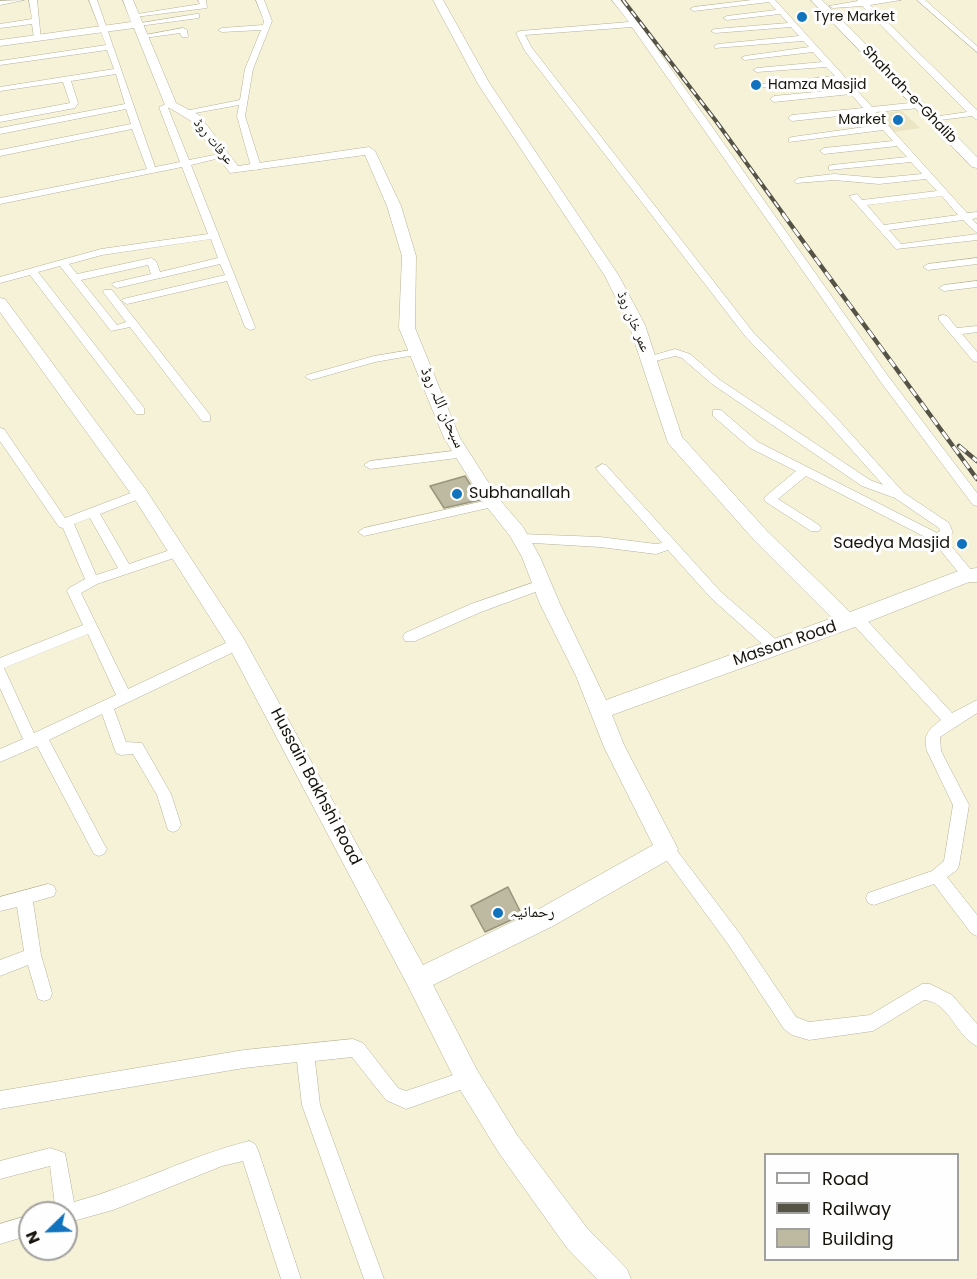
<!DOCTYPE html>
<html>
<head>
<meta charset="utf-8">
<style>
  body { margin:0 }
  #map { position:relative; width:977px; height:1279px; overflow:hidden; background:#f6f2d8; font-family:Poppins,sans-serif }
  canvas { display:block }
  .legend { position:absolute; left:764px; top:1153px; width:195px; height:108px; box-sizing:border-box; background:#fefefe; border:2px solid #a1a09d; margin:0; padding:8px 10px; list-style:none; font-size:18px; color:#16140b }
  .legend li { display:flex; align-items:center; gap:12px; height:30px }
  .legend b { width:30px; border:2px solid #a1a09d }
  .north { position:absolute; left:18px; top:1201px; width:60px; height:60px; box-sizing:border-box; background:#fefefe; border:2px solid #a1a09d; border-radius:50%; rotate:247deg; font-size:16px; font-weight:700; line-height:24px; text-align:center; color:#16140b }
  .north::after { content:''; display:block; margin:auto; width:21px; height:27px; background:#1172be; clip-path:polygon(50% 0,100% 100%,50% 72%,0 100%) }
</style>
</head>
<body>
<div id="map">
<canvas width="977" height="1279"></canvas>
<ul class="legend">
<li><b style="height:8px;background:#fff"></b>Road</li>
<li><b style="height:8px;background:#555345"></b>Railway</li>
<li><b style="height:16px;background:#beb9a1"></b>Building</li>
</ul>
<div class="north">N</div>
</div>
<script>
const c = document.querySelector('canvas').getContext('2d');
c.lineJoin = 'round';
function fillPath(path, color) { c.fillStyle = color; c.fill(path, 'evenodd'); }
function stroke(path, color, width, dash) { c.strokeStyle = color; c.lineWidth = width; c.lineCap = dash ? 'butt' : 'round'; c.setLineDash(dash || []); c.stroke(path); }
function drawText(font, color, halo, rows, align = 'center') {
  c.font = font + ' Poppins,"Noto Naskh Arabic",sans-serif'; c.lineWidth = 6; c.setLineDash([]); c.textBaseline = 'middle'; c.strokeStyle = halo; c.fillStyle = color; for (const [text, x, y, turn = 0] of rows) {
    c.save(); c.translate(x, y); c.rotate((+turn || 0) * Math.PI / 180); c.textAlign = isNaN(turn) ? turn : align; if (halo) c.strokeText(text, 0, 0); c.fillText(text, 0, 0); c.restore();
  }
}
fillPath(new Path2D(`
  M902,111L920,128L894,132L876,114Z`), '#ebe5c4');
const building = new Path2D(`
  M465,476L480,500L444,508L430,486Z
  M508,887L522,915L485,932L471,906Z`);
fillPath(building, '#beb9a1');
stroke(building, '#99957d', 1.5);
const street = new Path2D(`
  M24,0L0,5V1Z
  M29,0H37L41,40L34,38L32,24L0,28V24L32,19Z
  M89,0H97L155,167L180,162L159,107L171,102L175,105L168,108L189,160L224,153L228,156L191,165L255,327L254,329L250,330L245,327L227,281L127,304L122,301L123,299L225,275L220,264L117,288L112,285L113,283L151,274L148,265L81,280L117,325L126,322L103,292L104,290H112L210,415V421H202L130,327L111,331L60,266L38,272L144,408V414H136L30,275L0,283V277L101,249L208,234L182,167L0,204V198L147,169L132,129L0,156V150L131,124L126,109L0,134V128L125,104L116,74L71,81L78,103L75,108L0,122V116L70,103L63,82L0,91V87L114,69L107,50L0,65V61L106,45ZM211,239L218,258L160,272L156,261L151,258L77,274L69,264L102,255Z
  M198,0H206L207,8L135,17L131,15L200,4Z
  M256,0H264L272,21L253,69L245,116L261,167L256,170L251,167L237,116L239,105L184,115L180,112L240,100L245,69L261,30L222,32L218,30L222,28L263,25L264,21Z
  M612,0H620L638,22L888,376L977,493V506L973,505L880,381L632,27L525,35L532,48L753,332L834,415L904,493L949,523L953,533L945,539L973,572L974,575L973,578H963L933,541L806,476L778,499L819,525L821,528L819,531H811L766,502L764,499L766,496L796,471L750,448L713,416V410H721L758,442L937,533L940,531L939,528L895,498L862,486L712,384L682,358L675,356L648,363L643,360L644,358L675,349L690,354L720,380L870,480L883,485L826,421L745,336L525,51L516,33L520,31L629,22Z
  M752,0H775L872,107L919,102L923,105L919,108L876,112L967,213L977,212V218L972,219L977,224V233L963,220L889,230L901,244L977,234V240L896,249L849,196L857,194L862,200L937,191L926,179L879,184L834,180L796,183L794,181L799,178L834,174L879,178L922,174L911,162L829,170V166L832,165L907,157L897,146L824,154L820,151L824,148L893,141L883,130L789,142V138L792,137L879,125L867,113L792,121L788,118L792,115L863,108L851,94L774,102L770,99L774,96L846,89L839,81L757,88V84H760L835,76L826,67L757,72L753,70L757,68L822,62L813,52L745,60L741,58L745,56L809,47L803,41L715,48L714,46L718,44L799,36L791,27L715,33L711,31L715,29L788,23L780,14L727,20L723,18L727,16L776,10L769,2L694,11L690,9L694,7ZM942,196L958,215L884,225L867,205Z
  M857,0H901L870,5L977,110V120L972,116L940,120V116L967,112L862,6L833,8L829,6L858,1Z
  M917,0H925L977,46V52Z
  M196,14H199V18L139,26L135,24Z
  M183,28L187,30L188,37H182L180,33L144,38L140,36Z
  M977,258V264L928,270L923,267L928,264Z
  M977,281V287L944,291L939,288L944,285Z
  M943,315L947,316L957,328L977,326V332L962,334L977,352V362L973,361L939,320V316Z
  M417,349L422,352L421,354L375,362L311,380L305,377L307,375L374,356Z
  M0,428L4,429L65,518L136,491H144L146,494L144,497L100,514L129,564L179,547L185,552L183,555L97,584L81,593L128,689L232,640H242L244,644L242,648L114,709L126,742L142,743L171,794L181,825L178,830L173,832L168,830L157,795L133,754L121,755L116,753L102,714L49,740L104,844L107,849L104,854L99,856L94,854L37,746L0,762V749L23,739L0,688V658L83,625L67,591L69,588L85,579L63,528L59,527L0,441ZM90,518L118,568L96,575L74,524ZM88,634L116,695L34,733L4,668Z
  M461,450L465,451L467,454L465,457L370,469L364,465L370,461Z
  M602,464L606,465L721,592L780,643L782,647L780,651H770L711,598L668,550L656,554L600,547L517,542L515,539L521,534L600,537L656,544L662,543L598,471L596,468Z
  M493,499L497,500L499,503L497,506L364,536L358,532L364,528Z
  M541,580L547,585L546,588L481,612L415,641H405L403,637L405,633L471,604Z
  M857,614L862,615L952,713L977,700V713L940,737L941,751L969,805L959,865L957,870L947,877L977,915V936L971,933L934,884L874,905L868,903L866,898L868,893L932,871L944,861L953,805L927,751C923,735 928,730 941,720L852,623L850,619Z
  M667,842L672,844L740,934L796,1017L809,1022L870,1015L922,984H930L952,995L977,1024V1046C956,1037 950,1002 924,1000L873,1031L809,1040L792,1035L784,1029L728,944L662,854L659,849L662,844Z
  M48,884L54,886L56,891L54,896L33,902L41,955L52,993L50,999L44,1001L38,999L28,965L0,976V960L24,951L17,907L0,911V897Z
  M353,1039L363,1043L398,1088L406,1091L468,1070L474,1073L477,1079L474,1085L406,1109L386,1100L352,1057L315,1061L320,1105L384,1279H364L302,1105L297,1062L244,1068L0,1109V1091L244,1050Z
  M249,1141L255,1144L258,1150L301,1279H281L243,1161L222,1166L113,1210L66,1223V1213H56L50,1166L0,1179V1161L50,1148L65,1153L74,1202C134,1186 189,1156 249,1141Z
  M30,1215V1235L0,1244V1224Z`);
const secondary = new Path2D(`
  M123,0H133L176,103L199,115L238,166L369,147L375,151L401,206L416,256L415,328L460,438L499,499L523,527L540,557L560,604L606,700L832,618L755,541L668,443L629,325L605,276L478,84L433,0H443L490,84L619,276L645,325L682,437L767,531L850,612L961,570L977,568V582H969L855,627L612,715L624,745L678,849L675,856L553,926L433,985L477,1070L517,1135L587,1228L627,1269L631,1279H597L567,1248L499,1153L459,1088L409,988L230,649L134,498L0,312V298L5,299L146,490L244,639L423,965L537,910L653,845L604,747L576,676L540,604L522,557L510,536L487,507L444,438L399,328L402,256L387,206L365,155L230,173L191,121L165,105L134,28L0,46V40L131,22Z
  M811,0H822L977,157V168L972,167Z`);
stroke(street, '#b6b299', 1);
stroke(secondary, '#b6b299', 1);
fillPath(street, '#fff');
fillPath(secondary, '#fff');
const railFar1 = new Path2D(`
  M623,0L716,121L784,215`);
const rail = new Path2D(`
  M783,214L977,479
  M959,446L977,461`);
stroke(railFar1, '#555345', 4);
stroke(rail, '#555345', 4.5);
stroke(railFar1, '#fefefe', 2, [7]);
stroke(rail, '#fefefe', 3, [9]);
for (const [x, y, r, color] of [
  [802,17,6,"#1172be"],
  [756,85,6,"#1172be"],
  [898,120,6,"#1172be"],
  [457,494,6,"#1172be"],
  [962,544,6,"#1172be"],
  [498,913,6,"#1172be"]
]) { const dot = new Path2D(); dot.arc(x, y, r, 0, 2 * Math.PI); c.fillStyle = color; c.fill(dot); stroke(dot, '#fefefe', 2); }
drawText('14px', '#16140b', '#fefefe', [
  ["Tyre Market",814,17],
  ["Hamza Masjid",768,85],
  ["Market",886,120,"right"]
], 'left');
drawText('14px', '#16140b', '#fefefe', [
  ["Shahrah-e-Ghalib",909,95,46],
  ["عرفات روڈ",213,142,51],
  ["عمر خان روڈ",633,322,67]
]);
drawText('16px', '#16140b', '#fefefe', [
  ["سبحان اللہ روڈ",442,408,66],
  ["Massan Road",785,644,-19],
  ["Hussain Bakhshi Road",315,787,62]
]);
drawText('16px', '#16140b', '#fefefe', [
  ["Subhanallah",469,494],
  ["Saedya Masjid",950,544,"right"],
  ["رحمانیہ",510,913]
], 'left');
</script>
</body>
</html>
